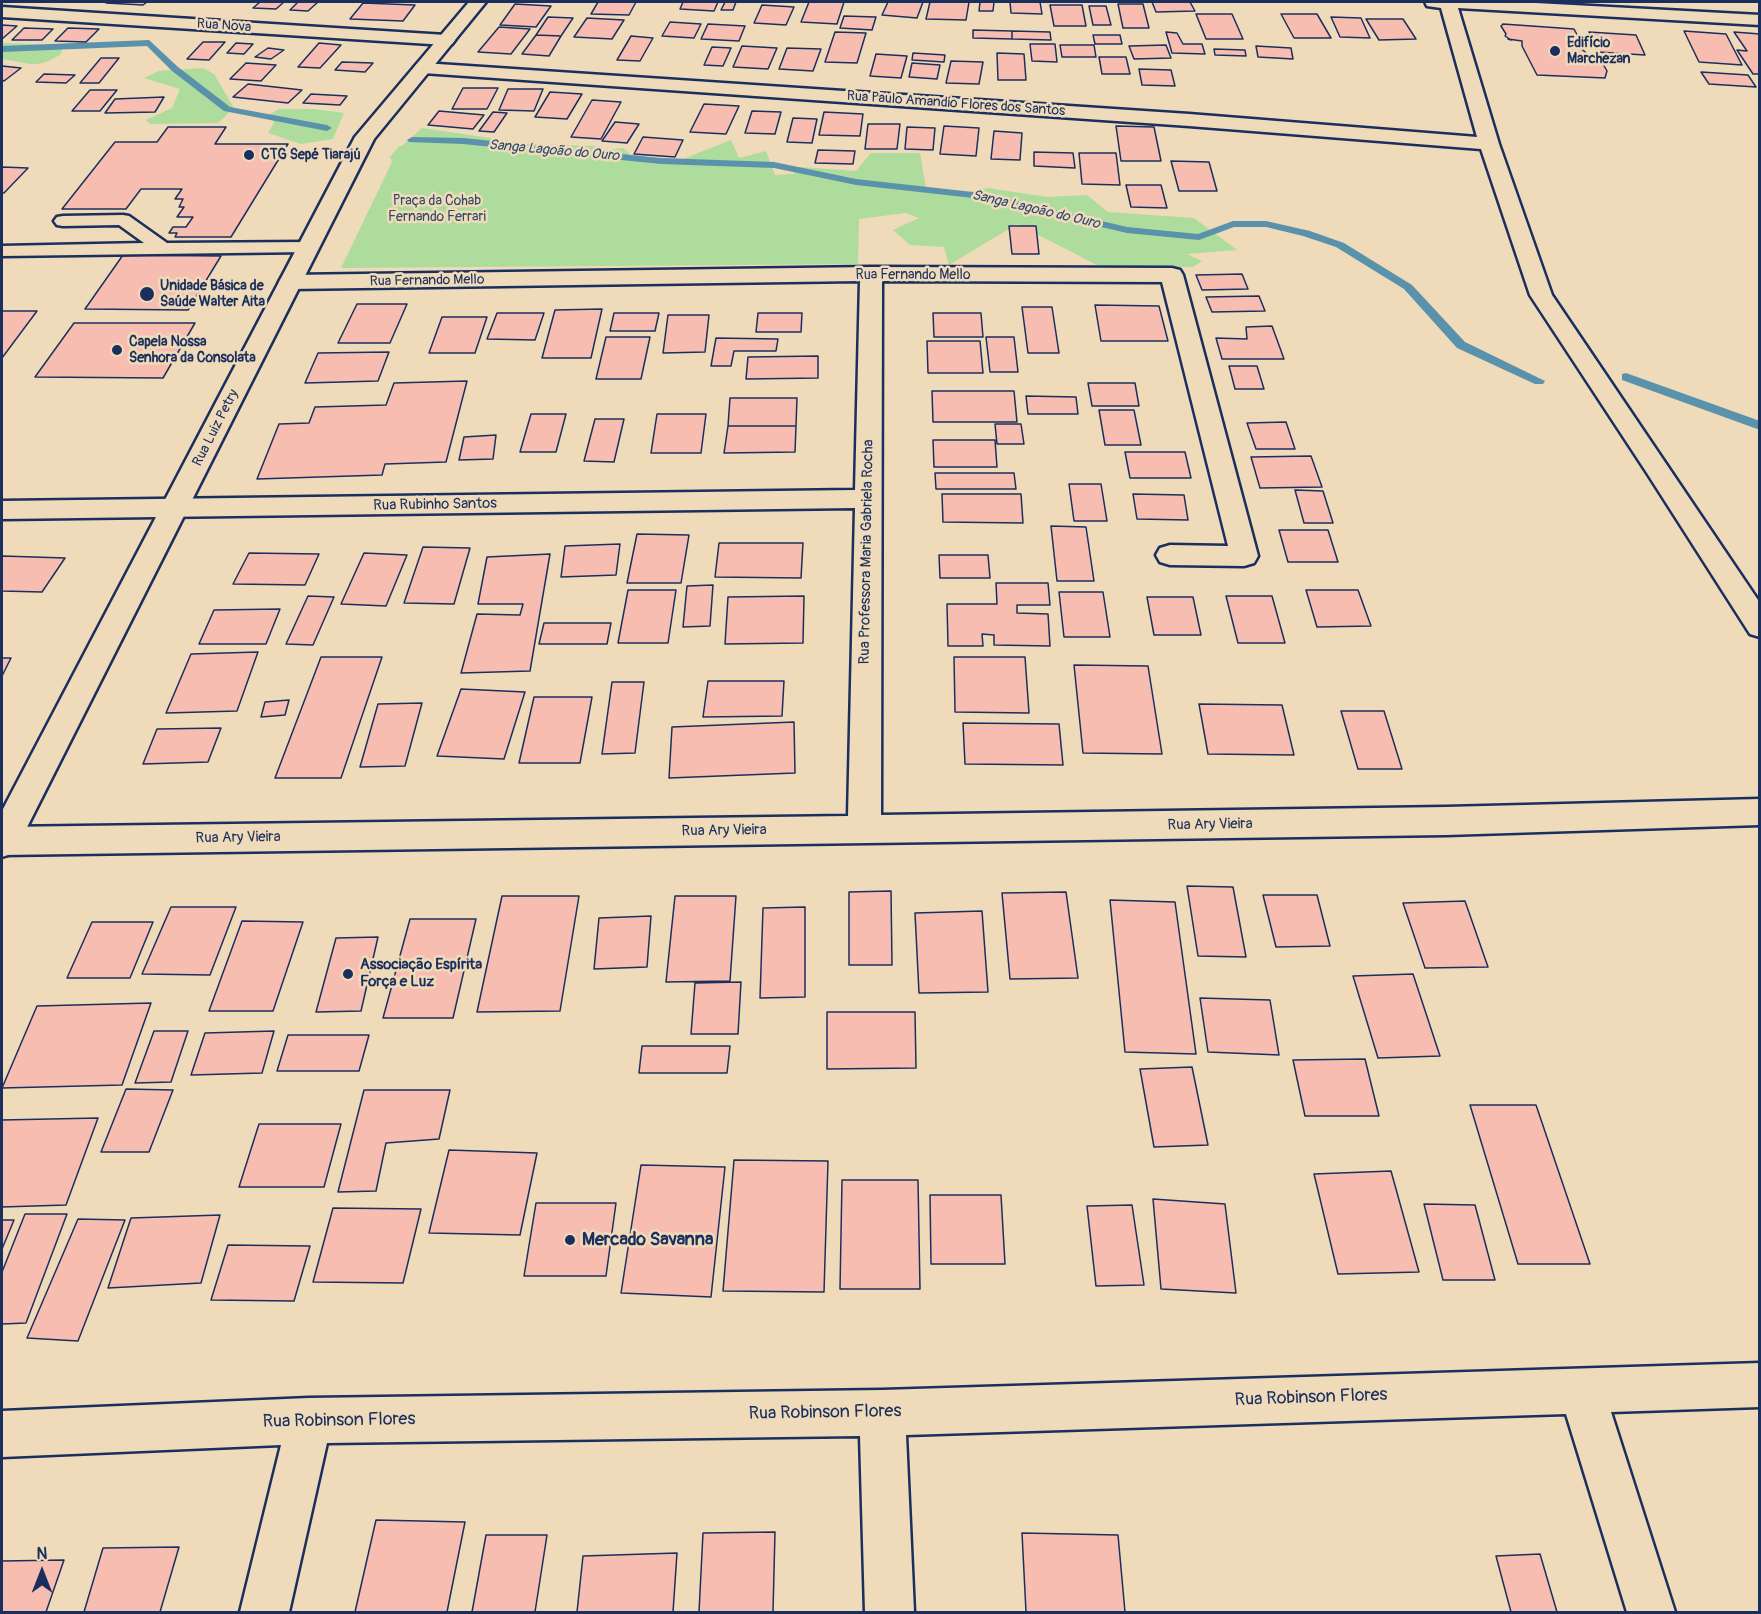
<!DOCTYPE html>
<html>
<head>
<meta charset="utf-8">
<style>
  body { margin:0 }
  #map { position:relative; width:1761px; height:1614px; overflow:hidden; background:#efdbb9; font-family:Pangolin,sans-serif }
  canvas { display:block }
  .frame { position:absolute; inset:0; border:3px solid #1b2f5e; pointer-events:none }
  .north { position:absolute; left:12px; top:1542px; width:60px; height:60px; -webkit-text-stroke:4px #efdbb9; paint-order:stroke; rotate:0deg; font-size:16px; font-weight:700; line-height:24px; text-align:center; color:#1b2f5e }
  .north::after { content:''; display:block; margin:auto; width:21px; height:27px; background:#1b2f5e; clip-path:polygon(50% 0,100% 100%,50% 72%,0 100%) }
</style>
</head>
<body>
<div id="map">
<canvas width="1761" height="1614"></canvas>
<div class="frame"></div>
<div class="north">N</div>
</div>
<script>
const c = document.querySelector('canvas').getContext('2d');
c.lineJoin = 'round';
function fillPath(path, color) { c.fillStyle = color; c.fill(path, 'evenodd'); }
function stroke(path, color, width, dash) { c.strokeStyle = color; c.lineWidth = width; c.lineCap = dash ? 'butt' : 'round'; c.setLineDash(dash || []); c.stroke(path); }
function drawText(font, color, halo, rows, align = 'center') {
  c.font = font + ' Pangolin,sans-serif'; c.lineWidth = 5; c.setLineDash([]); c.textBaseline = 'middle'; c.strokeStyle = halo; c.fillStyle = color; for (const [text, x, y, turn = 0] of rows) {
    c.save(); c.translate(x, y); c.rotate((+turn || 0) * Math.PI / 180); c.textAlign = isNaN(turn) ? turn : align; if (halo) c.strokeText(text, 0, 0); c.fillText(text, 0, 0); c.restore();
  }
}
fillPath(new Path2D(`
  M2,43L63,45L61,54C35,71 28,62 2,59Z
  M203,68L214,74L234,108L218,123L150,124L146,120L172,108L180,89L144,78L159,71Z
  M279,109H313L344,113L333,139L301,144L268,133L274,123L270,114Z
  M422,128L531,144L597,146L595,151L623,148L635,159L678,161L731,140L739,158L766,151L775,175L793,174L800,167L856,171L871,153H920L926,188L959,194L988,188L1047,197L1087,195L1108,212L1194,218L1237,250L1187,254L1202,261L1193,267L1099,266L1017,224L949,265L944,247L910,245L893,230L919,218L906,213L859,219L858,264L341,268L392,162L390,157L399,146H402Z`), '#addc9c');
fillPath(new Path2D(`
  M149,40L178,67L230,107L327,125L332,128L327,131L224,111L172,71L147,46L2,52V46Z
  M412,137L463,138L661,158L774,162L856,179L982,193L1127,227L1198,234L1233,221H1266L1310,231L1344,243L1412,285L1465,342L1545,381L1543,384H1535L1457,348L1404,289L1336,247L1303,236L1266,227H1234L1199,240L1127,233L982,199L856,185L774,168L661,164L463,144L409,142L407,140Z
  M1626,373L1760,421V430L1622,380V374Z`), '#5a92ac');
const building = new Path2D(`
  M108,2H147L143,5L106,3Z
  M260,2H284L276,9L253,8Z
  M298,2H318L308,11L290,10Z
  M598,2H636L629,15L591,14Z
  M683,2H718L714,11L680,9Z
  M725,2H736L733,10H721Z
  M809,2H844L837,24L801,22Z
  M888,2H923L917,18L882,15Z
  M930,2H969L966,20L926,19Z
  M980,2H994L993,11H979Z
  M1010,2H1040L1042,14L1011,13Z
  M1152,2H1190L1195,11L1156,12Z
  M363,3L415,5L403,21L350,19Z
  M515,4L551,6L536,27L500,25Z
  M1118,4H1143L1149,28H1123Z
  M762,5L794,7L786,25L754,23Z
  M1050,5H1082L1086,26H1054Z
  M1089,6H1106L1111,25H1093Z
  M1196,14H1232L1243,39H1206Z
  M1281,14H1317L1331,38H1294Z
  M844,16L876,17L872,30L840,28Z
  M548,17L573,18L561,36L536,35Z
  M1331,17L1361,18L1370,38L1340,37Z
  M587,18L624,20L612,39L574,37Z
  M1366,19H1403L1416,39L1379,40Z
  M670,22L701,24L694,38L662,36Z
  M708,24L745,26L739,41L701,39Z
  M1503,24L1574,29L1580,40L1576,43L1588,55L1583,56L1587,61L1602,62L1607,71L1605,78L1537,75L1522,46V41L1508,39L1511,40L1505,36L1506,34L1501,26Z
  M2,25L17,26L2,39Z
  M499,27L530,29L511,54L478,52Z
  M24,28L53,29L42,40H12Z
  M68,28L99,29L86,42L55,41Z
  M973,30L1012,31V39L973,38Z
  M1012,31L1050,32L1051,40L1012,39Z
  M1684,31L1726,34L1742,65L1699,62Z
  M835,32L866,33L857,63L825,62Z
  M1166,32L1177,33L1183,44H1202L1205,54L1172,53Z
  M1589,32L1636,35L1645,55L1597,52Z
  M1734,32L1760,34V74H1753L1737,50L1747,51Z
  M536,35L561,36L549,56L522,54Z
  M1093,35H1120L1122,44H1095Z
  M631,36L653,38L640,61L617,60Z
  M203,42H225L209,60L187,59Z
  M236,43L253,44L244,54L227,53Z
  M319,43L341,45L320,68L298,67Z
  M1030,44H1055L1057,62L1032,61Z
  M1060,45H1094L1096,57H1062Z
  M1166,45L1171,58L1134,59L1129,46Z
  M742,46L777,48L768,69L733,67Z
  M1256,46L1291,48L1293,59L1258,57Z
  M712,47L731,48L723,66L704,65Z
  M268,48L284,50L271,59L255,57Z
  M787,48L821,49L813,71L779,69Z
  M1214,49L1245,50L1246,56L1215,55Z
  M913,53L945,55L944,62L912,60Z
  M997,53L1024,54L1026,80H998Z
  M876,54L907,56L901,78L870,76Z
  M1099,57H1126L1130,74H1102Z
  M101,58H119L99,83H80Z
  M951,61L983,62L979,84L946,83Z
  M342,62L373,63L365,72L335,70Z
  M246,63L276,65L261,81L230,79Z
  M912,63L940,65L937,79L909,77Z
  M2,66L21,68L4,81L2,80Z
  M1139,69L1171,70L1175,86L1142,85Z
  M1701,72L1748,75L1756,87L1709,84Z
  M44,74L75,75L66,83L36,82Z
  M248,84L302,90L288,103L233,97Z
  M463,88H498L487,109H452Z
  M508,89H543L534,111L499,110Z
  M90,90H117L100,111H72Z
  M550,92L582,94L567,119L535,117Z
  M311,94L347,96L340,105L303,103Z
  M164,97L155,112L105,113L115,99Z
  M592,100L621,102L601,139L571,137Z
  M704,104L739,106L726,134L690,132Z
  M439,111L484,115L473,129L428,125Z
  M752,111L781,112L775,134L745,133Z
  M493,112L507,113L494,132L479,131Z
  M824,112L863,114L860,136L819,135Z
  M793,118L817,119L812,143L787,142Z
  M615,122L639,124L627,143L602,141Z
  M868,124H900L897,149H865Z
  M944,126L979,128L976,156L940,154Z
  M1116,126L1154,127L1161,161H1121Z
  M168,127H226L215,144H288L231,237H175L177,233H169L173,227H186L193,217H177L184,207H179L183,199H175L182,189H141L126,209H62L115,142H157Z
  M907,127L935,128L933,150L905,149Z
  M994,131L1022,133L1020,160L991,159Z
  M643,137L683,140L675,157L634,154Z
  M818,150L855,151L853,164L815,163Z
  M1034,152L1073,153L1075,168L1034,166Z
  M1079,153H1116L1120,185L1082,184Z
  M1171,161L1209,162L1217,191H1179Z
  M2,167L28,168L4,193H2Z
  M1126,185H1161L1167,208L1131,207Z
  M1009,226H1036L1039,254H1012Z
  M123,255L221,256L188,310L85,309Z
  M1242,274L1248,289L1202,290L1196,275Z
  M1259,296L1265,311L1212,312L1206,297Z
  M357,304H407L390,343H338Z
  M1095,305L1159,306L1168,341H1101Z
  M1022,307H1052L1059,353H1028Z
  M602,309L591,358H542L555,310Z
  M2,311H37L2,358Z
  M497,313H544L535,340L487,339Z
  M614,313H659L655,331H610Z
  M758,313H802L801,332H756Z
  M933,313H981L983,337H934Z
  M668,315H709L705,352L663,353Z
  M442,317H487L475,353H429Z
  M74,323H195L163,378L35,377Z
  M1272,326L1284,359H1222L1216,338L1247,339L1246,327Z
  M606,337H650L641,379H596Z
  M986,337H1014L1018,372H990Z
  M716,338L778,339L776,351H734L731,366H711Z
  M927,341H980L983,373H928Z
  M389,352L378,381L305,383L318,353Z
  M818,356V378L746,379L748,357Z
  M1229,366H1257L1264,389H1235Z
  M467,381L446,462L385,464L382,475L257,479L279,424L309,423L315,407L386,405L394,383Z
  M1088,383H1135L1139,406H1092Z
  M932,391H1014L1017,422H933Z
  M1026,396L1076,397L1078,414H1028Z
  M730,398H797L796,426H728Z
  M1099,410H1134L1141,445H1105Z
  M531,414H566L556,452H520Z
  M657,414H706L701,453H651Z
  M595,419H624L614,462L584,461Z
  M1286,422L1295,449H1256L1247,423Z
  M995,424H1021L1024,444H997Z
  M728,426H796L795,452L724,453Z
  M496,435L493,459L459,460L464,437Z
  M933,440H995L997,467H934Z
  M1125,452H1185L1191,478H1130Z
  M1311,456L1322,487L1260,488L1251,457Z
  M935,473H1014L1016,489H936Z
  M1069,484H1101L1107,521H1074Z
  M1295,490L1323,491L1333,523H1304Z
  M942,494H1021L1023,523L943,522Z
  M1133,494L1184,495L1188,520L1137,519Z
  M1051,526L1086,527L1094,581H1057Z
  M1279,530H1328L1338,562H1288Z
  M637,534L689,535L681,583H627Z
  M719,543H803L801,578L715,577Z
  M620,544L616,575L561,577L565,546Z
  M423,547L470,548L454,604L404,603Z
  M249,553L319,554L305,585L233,584Z
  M364,553L407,555L386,606L341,604Z
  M550,554L530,671L461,673L477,614L520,615L523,604H478L487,557Z
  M939,555H988L990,578H940Z
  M2,556L65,558L42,592L2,591Z
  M996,583H1048L1050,605H1017V613L1048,614L1050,646L994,645V635L982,634L983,646H948L947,604H997Z
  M713,585L710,626L683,627L687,586Z
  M628,590H676L668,643H618Z
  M1306,590H1358L1371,626L1317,627Z
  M1059,592H1103L1110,637H1064Z
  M308,596L334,597L313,645L286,644Z
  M804,596L803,643L725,644L728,597Z
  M1226,596H1272L1285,643H1238Z
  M1147,597H1193L1201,635H1154Z
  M280,609L266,644H199L214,610Z
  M544,623H611L607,644H539Z
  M258,652L237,711L166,713L191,654Z
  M321,657H382L341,778H275Z
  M954,657H1025L1029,713L955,712Z
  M2,658H11L2,676Z
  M1074,665L1148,666L1162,754L1083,753Z
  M708,681H784L782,716L703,717Z
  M612,682H644L635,753L602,754Z
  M461,689L525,692L504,759L437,756Z
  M534,697H592L580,763H519Z
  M289,700L285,715L261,717L265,702Z
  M422,703L405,766L360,767L378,704Z
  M1199,704L1282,705L1294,755L1208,754Z
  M1341,711H1384L1402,769H1358Z
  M794,722L795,773L669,778L672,727Z
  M963,723L1059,724L1063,765L965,764Z
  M221,728L208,762L143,764L157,729Z
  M1187,886L1233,887L1246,957L1198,956Z
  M891,891L892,965H849V892Z
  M1066,892L1078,978L1010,979L1002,893Z
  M1263,895H1317L1330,946L1276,947Z
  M502,896H579L560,1011L477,1012Z
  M675,896H736L730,981L666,982Z
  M1110,900L1175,902L1196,1054L1125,1052Z
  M1465,901L1488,967L1425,968L1403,903Z
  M171,907H236L210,975L142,974Z
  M805,907V997L760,998L763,908Z
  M982,911L988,992L919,993L915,913Z
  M651,916L647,967L594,969L599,918Z
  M410,919H476L453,1018H383Z
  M242,921L303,922L273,1011H209Z
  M92,922H153L130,978H67Z
  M378,937L361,1011L316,1012L336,938Z
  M1413,974L1440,1056L1378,1058L1353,976Z
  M741,982L738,1034H691L695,983Z
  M1200,998L1270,1000L1279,1055L1208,1052Z
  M151,1003L122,1085L2,1088L37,1006Z
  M827,1012H915L916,1068L827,1069Z
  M154,1031H188L171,1082L135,1083Z
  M274,1031L262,1073L191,1075L205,1033Z
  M288,1035H369L359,1071H277Z
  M642,1046H730L727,1073H639Z
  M1365,1059L1379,1116H1305L1293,1060Z
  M1192,1067L1208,1145L1154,1147L1140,1069Z
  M126,1089L173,1090L149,1152H101Z
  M364,1090H450L439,1139L386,1143L376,1191L338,1192Z
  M1470,1105H1536L1590,1264H1518Z
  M98,1118L66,1205L2,1207V1120Z
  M259,1124H341L324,1187H239Z
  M449,1150L537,1153L520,1235L429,1233Z
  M734,1160L828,1161L824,1292L723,1291Z
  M641,1165L725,1167L711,1297L621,1293Z
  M1391,1171L1419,1272L1338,1274L1314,1174Z
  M842,1180H918L920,1289H840Z
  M930,1195H1001L1005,1264H931Z
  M1153,1199L1225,1204L1236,1293L1161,1289Z
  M536,1203H616L606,1276H524Z
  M1424,1204L1475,1205L1495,1280H1443Z
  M1132,1205L1144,1285L1096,1286L1087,1206Z
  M333,1208L421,1209L403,1283L313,1282Z
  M25,1214H67L26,1323L2,1324V1272Z
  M220,1215L201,1283L108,1288L131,1218Z
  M78,1219L125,1220L78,1341L27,1338Z
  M2,1220H14L2,1249Z
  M228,1245L310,1246L294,1301L211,1300Z
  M376,1520L465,1522L447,1612H355Z
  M775,1532L773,1612H699L703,1533Z
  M1022,1533L1118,1535L1125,1612H1026Z
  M486,1535H547L535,1612H472Z
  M179,1547L160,1612H84L103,1548Z
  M677,1553L673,1612H577L583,1556Z
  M1540,1554L1557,1612H1511L1496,1556Z
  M64,1560L46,1612H2V1561Z`);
fillPath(building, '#f7bdb0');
stroke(building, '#1b2f5e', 1.5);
const lane = new Path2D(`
  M123,215L129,216L167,243L309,242L315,243L318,247L315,251L309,252L2,256V246L144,243L119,225L63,226L57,225L54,221L57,217L63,216Z`);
const street = new Path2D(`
  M1425,2H1517L1760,15V25L1458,8L1499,144L1552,295L1760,603V637L1750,634L1647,473L1530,295L1481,149L1189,126L423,73L417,72L414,68L417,64L423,63L1189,114L1477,137L1441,8L1427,6Z
  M2,7L446,35L452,36L455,40L452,44L446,45L2,17Z
  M871,267L1172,268L1180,270L1183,275L1258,556L1254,563L1244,566L1170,565L1160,562L1156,555L1160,548L1170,545L1228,546L1162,282L882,281L881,815L1446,807L1760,799V825L1446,835L2,855V827L848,816L855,508L2,519V501L855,490L860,281L290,289L282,287L279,282L282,277L290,275Z
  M1760,1363V1407L1611,1412L1675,1612H1627L1566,1414L906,1435L914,1612H865L860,1436L327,1443L289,1612H240L281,1445L2,1457V1411L309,1398L882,1390Z`);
const secondary = new Path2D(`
  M469,2H486L374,139L14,853L2,857V811L355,137Z`);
stroke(lane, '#1b2f5e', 5);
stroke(street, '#1b2f5e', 5);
stroke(secondary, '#1b2f5e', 5);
fillPath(lane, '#efdbb9');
fillPath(street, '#efdbb9');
fillPath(secondary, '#efdbb9');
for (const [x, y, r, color] of [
  [1555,51,6,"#1b2f5e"],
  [249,155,6,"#1b2f5e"],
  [147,294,8,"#1b2f5e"],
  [117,350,6,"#1b2f5e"],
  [348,974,6,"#1b2f5e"],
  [570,1240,6,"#1b2f5e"]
]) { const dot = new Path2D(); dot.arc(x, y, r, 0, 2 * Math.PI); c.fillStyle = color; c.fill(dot); stroke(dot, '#efdbb9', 2); }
drawText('14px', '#1b2f5e', '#efdbb9', [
  ["Rua Nova",224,26,4],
  ["Rua Paulo Amandio Flores dos Santos",956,104,4],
  ["Rua Fernando Mello",913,275],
  ["Rua Fernando Mello",427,281,-1],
  ["Rua Luiz Petry",216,428,-63]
]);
drawText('bold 14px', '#1b2f5e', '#efdbb9', [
  ["Edifício",1567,43],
  ["Marchezan",1567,59],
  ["CTG Sepé Tiarajú",261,155],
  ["Unidade Básica de",160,286],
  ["Saúde Walter Aita",160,302],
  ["Capela Nossa",129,342],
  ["Senhora da Consolata",129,358]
], 'left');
drawText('italic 14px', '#2b4872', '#efdbb9', [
  ["Sanga Lagoão do Ouro",554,151,5],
  ["Sanga Lagoão do Ouro",1036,210,13]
]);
drawText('14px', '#314967', '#efdbb9', [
  ["Praça da Cohab",437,201],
  ["Fernando Ferrari",437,217]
]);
drawText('15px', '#1b2f5e', '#efdbb9', [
  ["Rua Rubinho Santos",435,505,-1],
  ["Rua Professora Maria Gabriela Rocha",867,552,-89],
  ["Rua Ary Vieira",1210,825,-1],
  ["Rua Ary Vieira",724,831,-1],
  ["Rua Ary Vieira",238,838,-1]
]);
drawText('bold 15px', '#1b2f5e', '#efdbb9', [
  ["Associação Espírita",360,965],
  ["Força e Luz",360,982]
], 'left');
drawText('bold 18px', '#1b2f5e', '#efdbb9', [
  ["Mercado Savanna",582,1240]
], 'left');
drawText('18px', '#1b2f5e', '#efdbb9', [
  ["Rua Robinson Flores",1311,1398,-2],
  ["Rua Robinson Flores",825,1413,-1],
  ["Rua Robinson Flores",339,1421,-1]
]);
</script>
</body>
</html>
